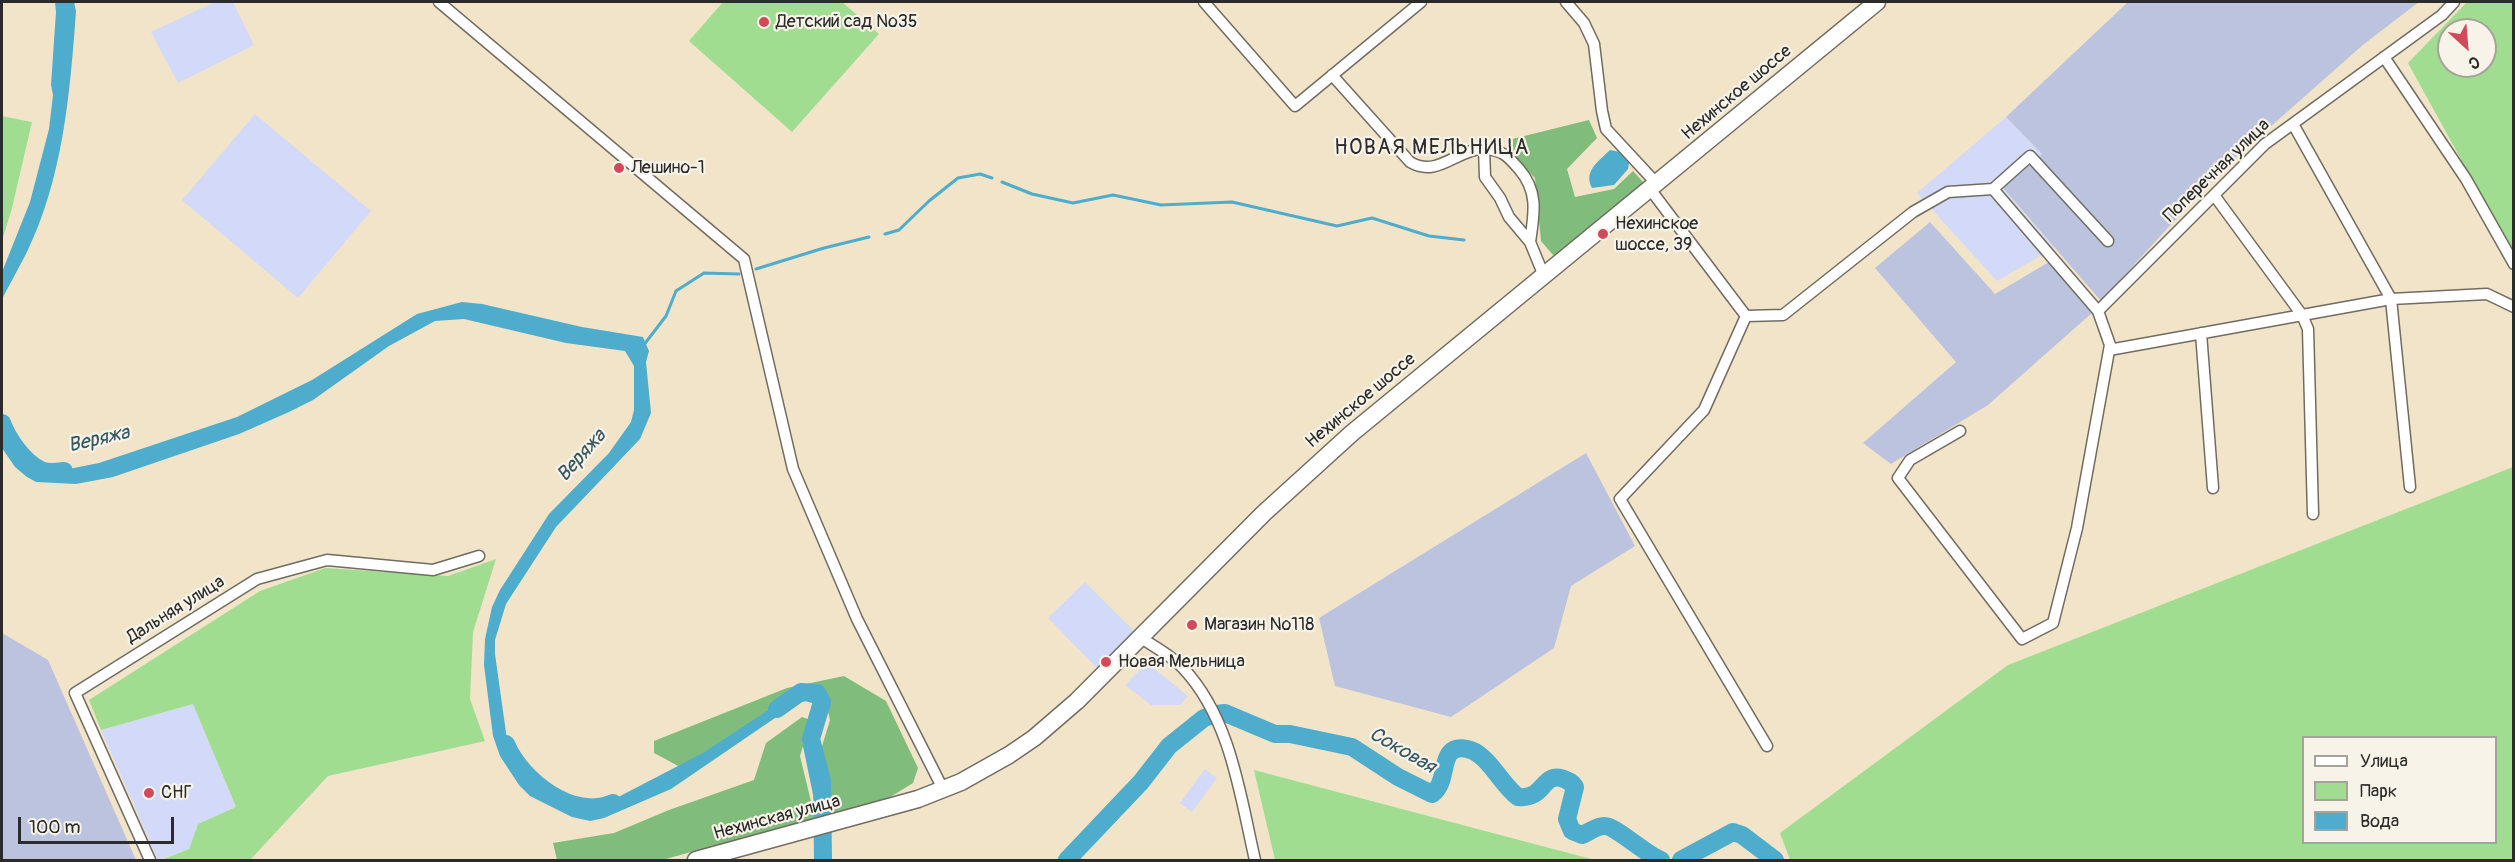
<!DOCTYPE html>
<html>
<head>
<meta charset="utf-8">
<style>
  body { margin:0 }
  #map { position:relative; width:2515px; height:862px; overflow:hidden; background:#f1e4c9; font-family:Pangolin,sans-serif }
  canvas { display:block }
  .frame { position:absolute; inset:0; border:3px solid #2b2b2b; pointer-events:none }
  .legend { position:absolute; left:2302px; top:736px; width:195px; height:108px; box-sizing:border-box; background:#f7f3e8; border:2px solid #a5a39c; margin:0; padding:8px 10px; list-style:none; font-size:18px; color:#2b2b2b }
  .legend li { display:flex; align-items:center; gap:12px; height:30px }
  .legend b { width:30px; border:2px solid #a5a39c }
  .north { position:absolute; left:2437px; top:18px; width:60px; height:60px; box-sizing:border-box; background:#f7f3e8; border:2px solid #a5a39c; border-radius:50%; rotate:154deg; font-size:16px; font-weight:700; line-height:24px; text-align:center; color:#2b2b2b }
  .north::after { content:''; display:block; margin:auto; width:21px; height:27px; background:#d1495b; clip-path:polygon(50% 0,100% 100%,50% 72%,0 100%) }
  .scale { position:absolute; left:18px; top:817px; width:156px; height:27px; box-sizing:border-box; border:3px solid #2b2b2b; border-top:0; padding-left:8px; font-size:18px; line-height:21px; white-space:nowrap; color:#2b2b2b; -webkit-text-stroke:4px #f7f3e8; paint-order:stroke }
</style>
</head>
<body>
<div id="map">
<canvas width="2515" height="862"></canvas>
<div class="frame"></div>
<ul class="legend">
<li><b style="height:8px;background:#fff"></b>Улица</li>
<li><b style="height:16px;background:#a1dd91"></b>Парк</li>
<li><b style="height:16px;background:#4eaccc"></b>Вода</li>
</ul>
<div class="north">С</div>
<div class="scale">100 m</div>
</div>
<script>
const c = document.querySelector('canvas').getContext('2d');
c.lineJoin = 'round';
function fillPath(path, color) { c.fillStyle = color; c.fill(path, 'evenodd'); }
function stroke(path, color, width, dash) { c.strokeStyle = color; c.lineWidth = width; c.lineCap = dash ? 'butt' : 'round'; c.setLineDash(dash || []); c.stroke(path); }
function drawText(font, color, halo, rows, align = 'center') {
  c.font = font + ' Pangolin,sans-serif'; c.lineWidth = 4.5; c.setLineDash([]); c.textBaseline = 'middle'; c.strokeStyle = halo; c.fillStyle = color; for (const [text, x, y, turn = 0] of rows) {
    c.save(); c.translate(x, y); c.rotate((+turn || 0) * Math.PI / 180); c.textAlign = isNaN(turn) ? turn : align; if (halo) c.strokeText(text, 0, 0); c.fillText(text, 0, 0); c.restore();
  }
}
fillPath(new Path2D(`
  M215,2H233L254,45L178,83L151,32Z
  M255,114L371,211L298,298L182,200Z
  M2006,117L2042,154L2003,189L2054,248L1997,281L1917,193Z
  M1085,582L1134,631L1097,668L1048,618Z
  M1147,663L1188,696L1180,705H1151L1125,685Z
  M193,704L236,807L198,824L189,849L158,860L101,730Z
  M1205,769L1217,778L1192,812L1180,803Z`), '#d3d9f9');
fillPath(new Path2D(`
  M2128,2H2419L2364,44L2218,173L2101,301L2003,188L2042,154L2006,117Z
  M1930,222L1995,294L2049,262L2093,312L1988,405L1891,464L1863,443L1956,362L1875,268Z
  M1586,453L1635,546L1571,586L1554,648L1451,717L1335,686L1319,618Z
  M2,633L48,660L136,860H2Z`), '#bcc3de');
fillPath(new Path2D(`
  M723,2H842L879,34L792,132L689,41Z
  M2467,2H2513V254L2408,63ZM2449,30H2485V66H2449Z
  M2,116L32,122L12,208L2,241Z
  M2513,467V860H1790L1780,833L2008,665ZM2304,738H2496V842H2304Z
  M496,559L473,632L470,699L485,741L328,776L250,860H161L189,849L198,824L236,807L193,704L101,730L89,700L260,591L325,568L448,576Z
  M1254,770L1595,860H1275Z`), '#a1dd91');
fillPath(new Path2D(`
  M1589,120L1597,138L1567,169L1575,197L1614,189L1633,171L1644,183L1561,253L1553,255L1541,241L1535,178L1509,152L1512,139Z
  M844,676L886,701L918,768L913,783L879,804L835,816L819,756L830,720L825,699L796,698L682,768L654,753V741L787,688Z
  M802,717L811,720L800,756L815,818L662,860H557L553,843L614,833L669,810L754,780L766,743Z`), '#80bc7b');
fillPath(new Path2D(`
  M55,2H74L76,11C70,94 63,179 26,254C18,269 10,284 2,299V272L30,202L49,129L53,95L51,85L56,12Z
  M1610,150L1620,152L1629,162L1628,169L1614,185L1592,188C1583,171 1599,161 1610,150Z
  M462,302L482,304L582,327L643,337L649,351L646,362L651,413L640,439L556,527L506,604L495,640V654L507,740L519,767L538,784L565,801L586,809L599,807L703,753L767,711L798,695H808L816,698L821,707L811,740L826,807L816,809L803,746L814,709L812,703L806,701L797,703L671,789L604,818L590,821L572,817L530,796L519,785L500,756L493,736L484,665L485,639L492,607L500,590L549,514L609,453L631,422L634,410V366L625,351L566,343L464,319L435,321L389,346L313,400L289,412L239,434L113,477L76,484L36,482L27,477L15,467L2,448V420L12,442L38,469L59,471L99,463L237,417L312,380L417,314Z`), '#4eaccc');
stroke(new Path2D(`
  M1002,182L1032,194L1073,203L1113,195L1161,205L1232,202L1337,226L1372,218L1429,236L1464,240
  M885,234L899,230L929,201L958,178L980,174L992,178
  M756,269L824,248L869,237
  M643,346L666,316L676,291L704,273L739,274`), '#4eaccc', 3);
stroke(new Path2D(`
  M2,423C8,439 24,463 41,470C47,473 57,472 64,471
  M777,709L801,692L817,693L822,702L811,739L822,781L823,860
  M506,744C521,780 573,821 613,803
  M1067,860L1141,782L1169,746L1204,718L1217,714L1225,713L1275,734H1290L1352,747L1398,777L1432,794C1451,781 1436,743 1467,749C1487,752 1502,786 1518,797C1546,800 1541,771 1564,779C1569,781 1572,782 1575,787L1567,819L1572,831L1582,835C1590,832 1596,826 1604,826C1615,825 1646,855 1661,860
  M1681,860L1733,832L1742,835L1775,860`), '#4eaccc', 18);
const street = new Path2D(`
  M439,2L744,259L793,469L857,619L943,789
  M1204,2L1295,106L1421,2
  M1566,2L1584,23L1594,44L1602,111L1606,129L1657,184
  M2384,57L2466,179L2514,264
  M1332,75L1410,162C1437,178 1454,151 1484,148L1485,177L1500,198L1509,217L1530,242L1544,276
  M2293,124L2391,299L2410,487
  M1484,148C1504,152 1506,154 1519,169C1539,192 1534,214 1530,242
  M1650,189L1746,316
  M2214,195L2302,315L2308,329L2313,514
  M2098,311L2265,144L2442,15L2454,2
  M2201,333L2213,488
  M2109,350L2391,299L2487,294L2514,307
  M1960,431L1910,460L1898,478L2022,639L2053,623L2077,528L2110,345L2098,311L1993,189
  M1141,638C1155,647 1172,656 1183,668C1231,719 1240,795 1255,860
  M1767,746L1620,499L1704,410L1746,316L1783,315L1913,212L1948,192L1993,189L2030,156L2108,241
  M150,860L75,693L257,579L327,560L433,570L479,556`);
const primary = new Path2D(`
  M696,860L918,799L961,782L1009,755L1034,738L1077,701L1264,513L1352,433L1877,2`);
stroke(street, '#706c62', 13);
stroke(primary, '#706c62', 19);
stroke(street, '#fff', 10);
stroke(primary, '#fff', 16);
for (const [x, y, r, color] of [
  [764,22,6,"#d1495b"],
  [619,168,6,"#d1495b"],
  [1603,234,6,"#d1495b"],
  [1192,625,6,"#d1495b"],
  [1106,662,6,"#d1495b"],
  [149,793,6,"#d1495b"]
]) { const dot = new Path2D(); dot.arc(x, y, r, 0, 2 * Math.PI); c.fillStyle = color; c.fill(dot); stroke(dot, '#f7f3e8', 2); }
drawText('18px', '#2b2b2b', '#f7f3e8', [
  ["Детский сад №35",776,22],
  ["Лешино-1",631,168],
  ["Нехинское",1615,224],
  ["шоссе, 39",1615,245],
  ["Магазин №118",1204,625],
  ["Новая Мельница",1118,662],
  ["СНГ",161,793]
], 'left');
drawText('18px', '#2b2b2b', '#f7f3e8', [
  ["Нехинское шоссе",1737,93,-40],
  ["Поперечная улица",2217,171,-44],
  ["Нехинское шоссе",1361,401,-40],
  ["Дальняя улица",176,610,-32],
  ["Нехинская улица",777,818,-15]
]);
drawText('italic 20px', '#375863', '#f7f3e8', [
  ["Веряжа",99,440,-13],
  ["Веряжа",582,456,-48],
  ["Соковая",1402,751,30]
]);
c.letterSpacing = '1.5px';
drawText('21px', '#2b2b2b', '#f7f3e8', [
  ["НОВАЯ МЕЛЬНИЦА",1432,149]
]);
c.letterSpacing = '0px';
</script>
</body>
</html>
